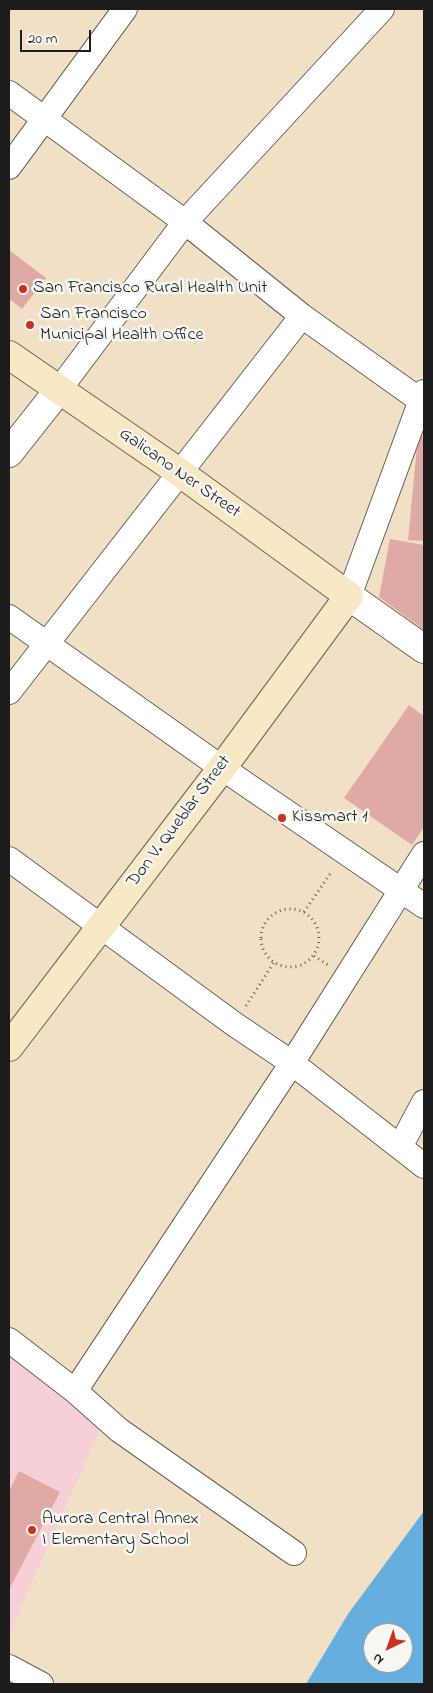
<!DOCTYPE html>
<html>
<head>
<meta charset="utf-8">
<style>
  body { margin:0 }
  #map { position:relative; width:433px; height:1693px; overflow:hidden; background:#f2e0c6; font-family:"Indie Flower",sans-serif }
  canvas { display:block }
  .frame { position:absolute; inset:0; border:10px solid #1c1c1c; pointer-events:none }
  .north { position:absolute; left:363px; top:1623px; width:50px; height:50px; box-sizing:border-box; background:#f6f6f2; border:1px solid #9f9f9c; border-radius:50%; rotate:222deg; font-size:14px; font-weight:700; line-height:20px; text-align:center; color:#1c1c1c }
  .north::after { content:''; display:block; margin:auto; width:18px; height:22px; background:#c8321e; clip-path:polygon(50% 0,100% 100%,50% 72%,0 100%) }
  .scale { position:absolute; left:20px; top:30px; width:71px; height:22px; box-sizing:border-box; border:2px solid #1c1c1c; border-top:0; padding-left:6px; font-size:15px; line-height:18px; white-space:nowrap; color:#1c1c1c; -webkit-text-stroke:4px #f6f6f2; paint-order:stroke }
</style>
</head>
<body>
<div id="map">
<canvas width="433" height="1693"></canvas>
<div class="frame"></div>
<div class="north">N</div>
<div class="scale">20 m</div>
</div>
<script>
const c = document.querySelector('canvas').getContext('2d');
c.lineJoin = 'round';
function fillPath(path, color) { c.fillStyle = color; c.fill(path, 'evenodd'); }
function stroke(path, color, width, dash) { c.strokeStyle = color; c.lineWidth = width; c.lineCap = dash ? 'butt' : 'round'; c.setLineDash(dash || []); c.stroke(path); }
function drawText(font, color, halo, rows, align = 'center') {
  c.font = font + ' "Indie Flower",sans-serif'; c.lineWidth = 5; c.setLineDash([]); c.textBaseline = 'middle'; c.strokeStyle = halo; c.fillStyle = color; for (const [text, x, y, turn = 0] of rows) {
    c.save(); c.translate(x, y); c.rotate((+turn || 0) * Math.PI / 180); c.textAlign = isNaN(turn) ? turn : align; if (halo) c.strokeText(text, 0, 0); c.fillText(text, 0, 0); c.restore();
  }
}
fillPath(new Path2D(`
  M9,1354L101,1427L9,1634Z`), '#f6cfd7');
fillPath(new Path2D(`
  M424,1511V1684H306L348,1614ZM373,1633H403V1663H373Z`), '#66aedd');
fillPath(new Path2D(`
  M9,250L46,278L22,309L11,300L9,303Z
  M418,435L424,436V541L408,540Z
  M390,539L424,545V630L379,597Z
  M409,705L424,716V827L412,845L344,798Z
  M19,1471L60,1492L9,1590V1491Z`), '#dfaaa4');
const minor = new Path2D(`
  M9,93L185,222L302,316L424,403
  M9,167L125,9
  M58,391L185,222L382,9
  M349,596L424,392
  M9,617L222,768L424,906
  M9,692L302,316
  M9,859L234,1024L292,1063L424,1166
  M400,1147L424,1102
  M9,1340L75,1391L119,1430L294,1553
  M75,1391L292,1063L424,854
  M9,1667L41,1684`);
const tertiary = new Path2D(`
  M9,453L58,391
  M349,596L424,649`);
const secondary = new Path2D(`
  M9,355L179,472L349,596L222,768L9,1047`);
stroke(minor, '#676158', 26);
stroke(tertiary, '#676158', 30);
stroke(secondary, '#676158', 30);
stroke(new Path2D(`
  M261 938a29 29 0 1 1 58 0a29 29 0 1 1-58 0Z
  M304,912L332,871
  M314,956L328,965
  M246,1006L274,962`), '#676158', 3, [1, 4]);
stroke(minor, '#fff', 24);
stroke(tertiary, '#fff', 28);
stroke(secondary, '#f8e8c3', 28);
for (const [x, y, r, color] of [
  [23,289,5,"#c8321e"],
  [30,325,5,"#c8321e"],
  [282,818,5,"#c8321e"],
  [32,1530,5,"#c8321e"]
]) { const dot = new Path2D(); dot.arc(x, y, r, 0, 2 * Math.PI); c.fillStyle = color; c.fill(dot); stroke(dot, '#f6f6f2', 2); }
drawText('18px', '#1c1c1c', '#f6f6f2', [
  ["San Francisco Rural Health Unit",33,289],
  ["San Francisco",40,315],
  ["Municipal Health Office",40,336],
  ["Kissmart 1",292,818],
  ["Aurora Central Annex",42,1520],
  ["I Elementary School",42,1541]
], 'left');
drawText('18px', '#1c1c1c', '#f6f6f2', [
  ["Galicano Ner Street",179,474,35],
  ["Don V. Queblar Street",180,822,-53]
]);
</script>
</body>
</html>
